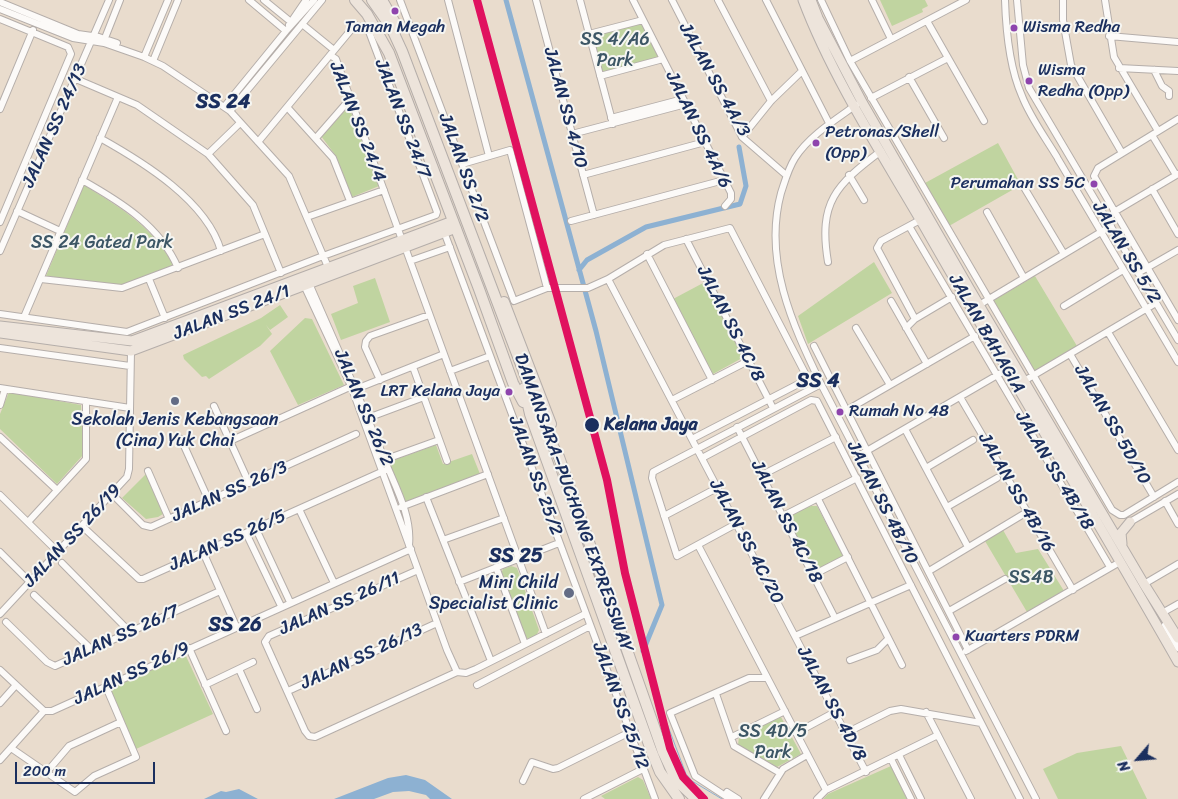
<!DOCTYPE html>
<html>
<head>
<meta charset="utf-8">
<style>
  body { margin:0 }
  #map { position:relative; width:1178px; height:799px; overflow:hidden; background:#e9dccd; font-family:Sriracha,sans-serif }
  canvas { display:block }
  .north { position:absolute; left:1113px; top:734px; width:50px; height:50px; -webkit-text-stroke:4px #f6f6f2; paint-order:stroke; rotate:243deg; font-size:14px; font-weight:700; line-height:20px; text-align:center; color:#1b2f5e }
  .north::after { content:''; display:block; margin:auto; width:18px; height:22px; background:#1b2f5e; clip-path:polygon(50% 0,100% 100%,50% 72%,0 100%) }
  .scale { position:absolute; left:15px; top:762px; width:140px; height:22px; box-sizing:border-box; border:2px solid #1b2f5e; border-top:0; padding-left:6px; font-size:15px; line-height:18px; white-space:nowrap; color:#1b2f5e; -webkit-text-stroke:4px #f6f6f2; paint-order:stroke }
</style>
</head>
<body>
<div id="map">
<canvas width="1178" height="799"></canvas>
<div class="north">N</div>
<div class="scale">200 m</div>
</div>
<script>
const c = document.querySelector('canvas').getContext('2d');
c.lineJoin = 'round';
function fillPath(path, color) { c.fillStyle = color; c.fill(path, 'evenodd'); }
function stroke(path, color, width, dash) { c.strokeStyle = color; c.lineWidth = width; c.lineCap = dash ? 'butt' : 'round'; c.setLineDash(dash || []); c.stroke(path); }
function drawText(font, color, halo, rows, align = 'center') {
  c.font = font + ' Sriracha,sans-serif'; c.lineWidth = 4; c.setLineDash([]); c.textBaseline = 'middle'; c.strokeStyle = halo; c.fillStyle = color; for (const [text, x, y, turn = 0] of rows) {
    c.save(); c.translate(x, y); c.rotate((+turn || 0) * Math.PI / 180); c.textAlign = isNaN(turn) ? turn : align; if (halo) c.strokeText(text, 0, 0); c.fillText(text, 0, 0); c.restore();
  }
}
fillPath(new Path2D(`
  M880,0H925L928,6L922,9L923,12L892,26Z
  M642,23L660,57L602,74L591,36Z
  M348,104L379,186L352,197L336,156L321,136Z
  M998,143L1021,185L949,226L925,183Z
  M84,185C122,209 151,225 174,266L121,285L46,276Z
  M874,262L892,293L808,344L798,316Z
  M1035,276L1077,346L1033,373L991,302Z
  M375,278L390,322L341,340L331,314L358,303L353,286Z
  M705,282L744,357L713,374L673,299Z
  M280,305L288,317L270,330L266,325L272,334L260,346L209,379L206,376L202,377L184,359L183,355L261,318Z
  M305,318L312,319L344,385L298,405L270,351Z
  M9,392L81,405L83,455L57,484L0,429V414Z
  M436,445L443,464L472,454L480,474L404,503L388,462Z
  M146,474L163,514L158,517L146,519L122,498Z
  M811,506H817L844,557L815,572L786,517Z
  M1003,530L1016,553L1038,549L1064,591L1027,612L985,541Z
  M511,566L517,568L539,630L536,636L526,639L501,574L503,569Z
  M185,654L213,714L136,749L109,689Z
  M781,717L801,754L777,767L738,745L739,737Z
  M1121,746L1147,799H1058L1043,769L1077,753Z
  M891,766L907,799H823L828,794Z
  M638,777L643,780L651,799H605L601,796Z`), '#c0d4a0');
fillPath(new Path2D(`
  M406,775L425,780L452,799H430L426,795L409,791L393,792L374,799H334L388,778Z
  M239,789L258,799H204L221,791L226,792Z`), '#8db1d2');
stroke(new Path2D(`
  M666,721L686,774L692,781L722,799`), '#8db1d2', 1);
stroke(new Path2D(`
  M506,0L596,331L662,605L643,651
  M579,270L587,260L646,227L740,204L746,186L739,147`), '#8db1d2', 5);
const minor = new Path2D(`
  M249,0L286,31
  M264,0L291,22
  M400,0L514,301L547,288H588L608,279L664,245L730,228L808,379L692,439
  M448,0L489,156
  M536,0L594,215
  M580,0L613,124
  M633,0L731,193V199L725,206
  M672,0L742,137L786,175
  M718,0L771,101
  M766,0L830,125
  M821,0L850,61L1112,510L1120,515H1124L1178,482
  M872,0L891,39
  M1005,0C1006,31 1009,67 1022,96C1030,117 1045,137 1057,157
  M1017,0L1023,65L1029,88L1178,340
  M1063,0V20L1071,65L1122,153
  M1105,0L1114,57L1158,131
  M0,2L78,34L99,37L117,43
  M0,9L73,38L104,43L144,57L163,66L230,111L289,176L328,267
  M0,19L68,47L71,54L0,222
  M927,21L984,121
  M302,24L334,50
  M289,25L306,0
  M589,34L643,20
  M1109,36L1178,42
  M105,38L120,0
  M330,55L336,59L402,240
  M144,57L168,0
  M153,61L178,0
  M850,61L966,0
  M1119,68L1178,71
  M1154,70L1162,86L1169,91V96
  M600,76L663,59
  M909,77L944,138
  M76,79L137,105L208,154L253,205L281,273
  M871,98L948,58
  M856,105C835,120 809,136 795,158C788,169 785,181 781,193C763,260 792,324 821,384L1036,799
  M224,107L286,31L314,0
  M287,107L333,158L350,201
  M0,109L33,30
  M230,111L322,0
  M611,118L683,99
  M1178,119L1098,168L1094,176L1178,320
  M572,134L686,104
  M1152,135L1176,175
  M742,137L771,101L802,71
  M100,138C143,162 207,201 221,251
  M316,138L350,99
  M208,154L240,123
  M1058,159L1178,362
  M462,164L510,150L547,288
  M583,175L705,142
  M849,175L864,200
  M82,180C121,202 160,226 178,268
  M1025,189L1064,254
  M1152,189L1178,234
  M17,211L60,231
  M987,212L1024,278
  M1114,212L1178,174
  M307,217L384,190
  M571,221L724,180
  M909,226L1110,567
  M443,229L655,799
  M686,239L773,408
  M405,247L546,634
  M0,251L109,0
  M647,254L712,380
  M410,261L450,247
  M828,262C818,202 836,185 881,151
  M1138,273L1178,250
  M41,279L122,288L265,234
  M149,279L165,318
  M608,279L866,772
  M308,281C334,341 361,400 385,461C395,486 412,516 409,545
  M303,283L351,386L409,545L447,650L457,672
  M891,301L927,364
  M979,305L1111,226
  M1064,306L1123,270
  M0,314L127,332L323,256L436,215L437,212L368,29L355,25L258,142
  M24,317L118,97
  M915,319L877,248L881,241L920,220
  M856,328L890,385
  M906,328L915,319L952,297
  M1108,332L1178,450
  M814,346L968,650
  M0,348L130,366
  M1070,354L1154,497
  M413,367L447,461
  M450,371L490,356
  M380,380L365,347L366,341L370,336L429,315
  M1024,381L1156,303
  M361,387L444,354
  M0,388L130,408
  M960,397L1073,590
  M672,400L748,361
  M0,405L5,389
  M214,406L249,483
  M847,410L975,336
  M373,416L424,397
  M737,427L835,618
  M905,429L968,547
  M0,437L57,490
  M181,439L209,501
  M230,441L354,385
  M858,456L1006,370
  M389,458L439,440
  M702,458L811,400L817,401L1020,799
  M926,468L973,440
  M148,471L169,519
  M762,475L836,437
  M112,494L143,525L151,527L356,434
  M0,495L58,552
  M426,497L491,661
  M818,499L902,665
  M1165,501L1178,524
  M401,507L488,474
  M947,507L997,478
  M299,509L334,583
  M664,516L717,488
  M783,516L857,478
  M28,522L86,459V401
  M1130,522L1178,494
  M736,524L677,556L652,478L653,472L821,384
  M82,526L139,579H143L388,469
  M256,529L290,602
  M246,533L281,606
  M443,540L504,518
  M698,545L826,790
  M0,552L30,582
  M203,552L236,626
  M62,563L130,632
  M496,567L525,644
  M418,570L269,636L265,642L305,731L309,736L315,737L457,672
  M929,571L1027,512
  M813,575L848,557
  M459,582L559,543
  M1144,584L1178,564
  M34,595L91,649
  M949,611L1005,579
  M1162,613L1178,604
  M0,614L127,477L129,469L131,351
  M6,622L47,662L55,666L220,591
  M1165,625L1178,648
  M795,636L911,585
  M189,648L226,731
  M966,651L1120,562
  M850,660L877,650L887,640
  M239,669L257,709
  M0,670L44,711H52L411,549
  M457,672L466,673L476,669L585,614
  M205,685L253,662
  M477,685L590,626
  M288,691L437,623
  M716,694L734,746L780,773
  M0,703L16,685
  M926,712L971,799
  M796,733L835,712
  M846,733L890,711L901,709L981,723
  M732,737L785,711
  M11,748L75,792L94,776L136,757L106,687
  M899,755L921,799
  M891,759L911,799
  M0,760L44,711
  M46,773L69,746L121,722
  M523,781L532,762L553,769L558,768L630,732
  M727,792L738,799
  M584,799L643,769
  M730,799L695,776L670,713L749,678H767
  M764,799L783,769L807,755
  M817,799L826,790L938,735`);
const major = new Path2D(`
  M803,0C832,77 882,154 924,226C1007,372 1095,516 1178,662
  M811,0L818,18L862,102L969,288L1144,584L1178,638
  M0,326L132,341L453,221
  M0,333L131,351L456,228
  M1122,544L1121,533L1130,522`);
const highway = new Path2D(`
  M355,0L367,14L389,53L479,289L513,383L523,402
  M372,0L391,27L402,51L550,441L559,457L663,752L676,780L696,799
  M382,0L398,28
  M504,302L551,424
  M524,388L530,414L651,750L660,772L679,799`);
stroke(minor, '#b5aeaa', 8);
stroke(major, '#b5aeaa', 11);
stroke(highway, '#b5aeaa', 12);
stroke(minor, '#fcfaf8', 6);
stroke(major, '#ede4db', 9);
stroke(highway, '#ede4db', 10);
stroke(new Path2D(`
  M477,0L607,480L625,573L670,748L683,777L704,799`), '#e0115f', 8);
for (const [x, y, r, color] of [
  [395,11,4.5,"#8e44ad"],
  [1014,28,4.5,"#8e44ad"],
  [1029,81,4.5,"#8e44ad"],
  [816,143,4.5,"#8e44ad"],
  [1094,184,4.5,"#8e44ad"],
  [509,392,4.5,"#8e44ad"],
  [175,401,5,"#636c85"],
  [840,412,4.5,"#8e44ad"],
  [592,425,8,"#1b2f5e"],
  [569,593,6,"#636c85"],
  [956,637,4.5,"#8e44ad"]
]) { const dot = new Path2D(); dot.arc(x, y, r, 0, 2 * Math.PI); c.fillStyle = color; c.fill(dot); stroke(dot, '#f6f6f2', 2); }
drawText('17px', '#1b2f5e', '#f6f6f2', [
  ["Taman Megah",395,28,"center"],
  ["Wisma Redha",1023,28],
  ["Wisma",1038,71],
  ["Redha (Opp)",1038,92],
  ["Petronas/Shell",825,133],
  ["(Opp)",825,154],
  ["Perumahan SS 5C",1085,184,"right"],
  ["LRT Kelana Jaya",500,392,"right"],
  ["Rumah No 48",849,412],
  ["Kuarters PDRM",965,637]
], 'left');
drawText('18px', '#3c5665', '#f6f6f2', [
  ["SS 4/A6",615,40],
  ["Park",615,61],
  ["SS 24 Gated Park",102,243],
  ["SS4B",1031,578],
  ["SS 4D/5",773,732],
  ["Park",773,753]
]);
drawText('18px', '#1b2f5e', '#f6f6f2', [
  ["JALAN SS 4A/3",714,80,61],
  ["JALAN SS 4/10",565,108,75],
  ["JALAN SS 24/7",402,119,69],
  ["JALAN SS 24/4",357,122,69],
  ["JALAN SS 24/13",55,126,-66],
  ["JALAN SS 4A/6",698,130,64],
  ["JALAN SS 2/2",463,168,70],
  ["JALAN SS 5/2",1126,253,59],
  ["JALAN SS 24/1",232,313,-21],
  ["JALAN SS 4C/8",730,324,63],
  ["JALAN BAHAGIA",986,334,60],
  ["JALAN SS 26/2",363,408,67],
  ["JALAN SS 5D/10",1112,425,60],
  ["JALAN SS 4B/18",1054,471,59],
  ["JALAN SS 25/2",535,476,70],
  ["JALAN SS 26/3",230,492,-24],
  ["JALAN SS 4B/16",1016,493,60],
  ["DAMANSARA–PUCHONG EXPRESSWAY",573,503,70],
  ["JALAN SS 4B/10",882,503,63],
  ["JALAN SS 4C/18",786,522,63],
  ["JALAN SS 26/19",73,536,-47],
  ["JALAN SS 26/5",228,541,-24],
  ["JALAN SS 4C/20",746,542,62],
  ["JALAN SS 26/11",340,604,-24],
  ["JALAN SS 26/7",121,636,-24],
  ["JALAN SS 26/13",362,657,-25],
  ["JALAN SS 26/9",132,674,-25],
  ["JALAN SS 4D/8",831,704,62],
  ["JALAN SS 25/12",620,706,70]
]);
drawText('18px', '#1b2f5e', '#f6f6f2', [
  ["Sekolah Jenis Kebangsaan",175,420],
  ["(Cina) Yuk Chai",175,441],
  ["Mini Child",558,583,"right"],
  ["Specialist Clinic",558,604,"right"]
]);
drawText('bold 18px', '#1b2f5e', '#f6f6f2', [
  ["Kelana Jaya",604,425]
], 'left');
drawText('bold 20px', '#1b2f5e', '#f6f6f2', [
  ["SS 24",223,103],
  ["SS 4",818,382],
  ["SS 25",516,557],
  ["SS 26",235,626]
]);
</script>
</body>
</html>
